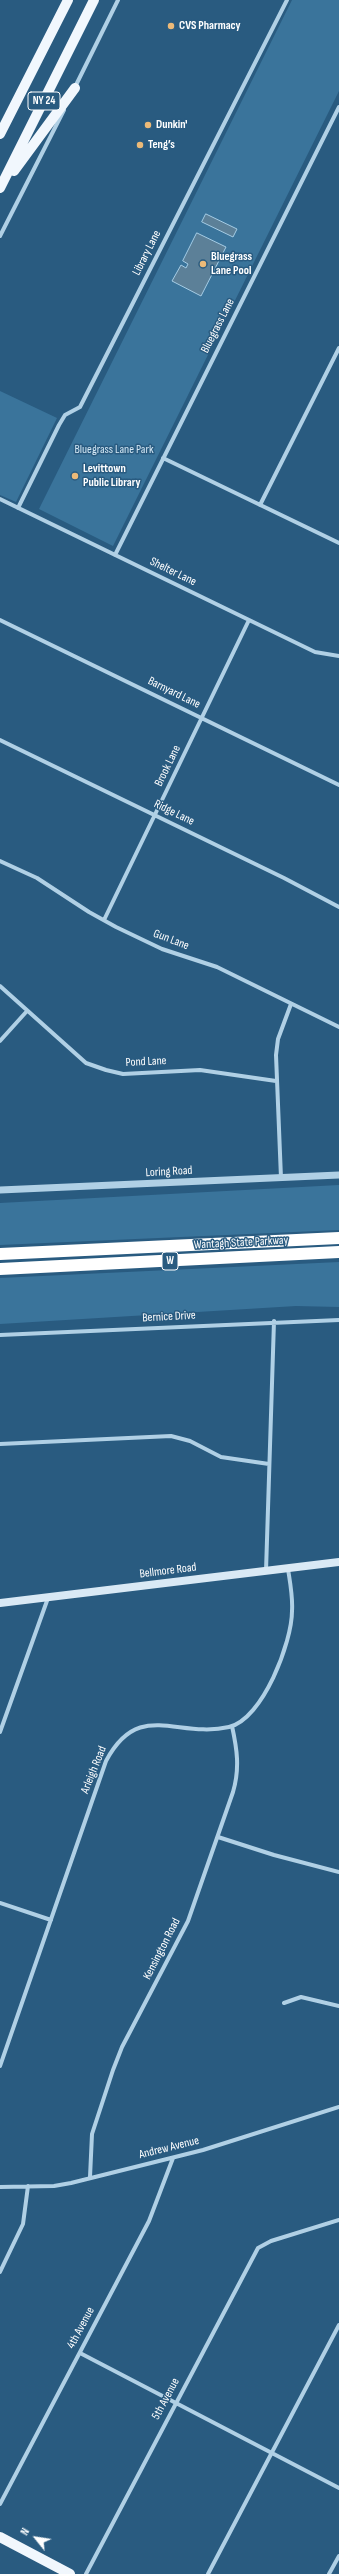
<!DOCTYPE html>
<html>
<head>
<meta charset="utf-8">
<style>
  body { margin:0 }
  #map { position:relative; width:339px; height:2574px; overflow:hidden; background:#295b80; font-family:"Sofia Sans Condensed",sans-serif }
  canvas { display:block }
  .north { position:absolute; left:16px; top:2518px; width:40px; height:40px; -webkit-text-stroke:3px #295b80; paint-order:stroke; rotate:300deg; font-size:11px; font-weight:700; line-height:16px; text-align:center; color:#fff }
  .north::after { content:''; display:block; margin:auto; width:14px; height:18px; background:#fff; clip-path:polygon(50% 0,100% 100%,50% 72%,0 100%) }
</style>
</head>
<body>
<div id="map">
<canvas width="339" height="2574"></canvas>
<div class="north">N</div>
</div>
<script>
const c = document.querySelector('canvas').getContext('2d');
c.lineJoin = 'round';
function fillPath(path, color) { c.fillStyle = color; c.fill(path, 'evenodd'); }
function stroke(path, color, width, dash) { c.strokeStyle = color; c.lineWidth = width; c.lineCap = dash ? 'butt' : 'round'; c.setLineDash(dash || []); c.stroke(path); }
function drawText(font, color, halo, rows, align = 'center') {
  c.font = font + ' "Sofia Sans Condensed",sans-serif'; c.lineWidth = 3; c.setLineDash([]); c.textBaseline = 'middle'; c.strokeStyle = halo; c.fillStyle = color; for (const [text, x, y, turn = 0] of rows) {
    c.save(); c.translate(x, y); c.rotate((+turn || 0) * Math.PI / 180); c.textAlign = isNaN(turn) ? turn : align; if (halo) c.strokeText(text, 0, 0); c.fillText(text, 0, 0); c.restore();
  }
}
fillPath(new Path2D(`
  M292,0H339V91L113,546L39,509Z
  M0,391L57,418L16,502L0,495Z
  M339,1185V1230L0,1245V1203Z
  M339,1262V1307L296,1306L0,1324V1278Z`), '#3a749b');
const water = new Path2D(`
  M206,214L237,229L233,237L202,222Z
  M197,233L226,247L201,296L172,281L181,265L186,268L188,264L183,261Z`);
fillPath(water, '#5c8098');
stroke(water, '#a5cce5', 1);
stroke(new Path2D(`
  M75,87L118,0
  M0,236L64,110
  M163,458L339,543
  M0,499L315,652L339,656
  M260,505L339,348
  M18,508L59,425L65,415L80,407L287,0
  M115,555L339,107
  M0,620L339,785
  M0,740L284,878L339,907
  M0,861L37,878L89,912L116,927L162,949L217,967L339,1027
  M104,920L249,620
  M0,986L86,1063L106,1070L123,1074L200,1070L276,1081
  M0,1041L27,1011
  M281,1178L276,1055L278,1039L291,1004
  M0,1335L339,1320
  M0,1444L171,1436L190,1441L221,1457L269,1464
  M266,1571L274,1321
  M0,1732L48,1598
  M218,1837L274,1855L339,1872
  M0,1903L51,1920
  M284,2003L301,1997L339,2006
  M0,2066L106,1761C139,1699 177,1739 229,1727C263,1719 292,1642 292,1611C293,1597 290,1582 288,1569
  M90,2177L92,2134L113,2070L122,2047L188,1921L233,1792C240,1768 237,1749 232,1726
  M0,2187L54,2186L71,2183L203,2150L339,2107
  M0,2272L23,2224L28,2186
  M80,2353L339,2488
  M0,2504L149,2221L173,2158
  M86,2574L258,2248L271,2241L339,2220
  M208,2574L339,2325
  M329,2574L339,2556`), '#b0d0e5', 4);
stroke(new Path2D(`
  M0,1190L339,1175`), '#b0d0e5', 7);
stroke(new Path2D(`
  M0,1603L339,1562`), '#d9e9f5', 8);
stroke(new Path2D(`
  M0,134L68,0
  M14,171L75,88
  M0,188L94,0
  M0,2537L70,2574`), '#f1f7fd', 10);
stroke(new Path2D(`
  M0,1254L339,1238
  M0,1269L339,1252`), '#fff', 12);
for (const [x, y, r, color] of [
  [171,26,4,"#ecba78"],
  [148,125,4,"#ecba78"],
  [140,145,4,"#ecba78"],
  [203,264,4,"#ecba78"],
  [75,476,4,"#ecba78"]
]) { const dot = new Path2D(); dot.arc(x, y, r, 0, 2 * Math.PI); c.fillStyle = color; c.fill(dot); stroke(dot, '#295b80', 1.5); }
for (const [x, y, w] of [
  [44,101,32],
  [170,1261,16]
]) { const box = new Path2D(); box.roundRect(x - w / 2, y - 9, w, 18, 3); c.fillStyle = '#295b80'; c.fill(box); stroke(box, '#fff', 1); }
drawText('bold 11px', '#fff', null, [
  ["NY 24",44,101],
  ["W",170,1261]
]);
drawText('bold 12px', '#fff', '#295b80', [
  ["CVS Pharmacy",179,26],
  ["Dunkin'",156,125],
  ["Teng’s",148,145],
  ["Bluegrass",211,257],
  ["Lane Pool",211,271],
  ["Levittown",83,469],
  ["Public Library",83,483]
], 'left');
drawText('12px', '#fff', '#295b80', [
  ["Library Lane",147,253,-63],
  ["Bluegrass Lane",218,326,-63],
  ["Shelter Lane",173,572,26],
  ["Barnyard Lane",174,693,26],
  ["Brook Lane",168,766,-64],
  ["Ridge Lane",174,813,26],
  ["Gun Lane",171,940,21],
  ["Pond Lane",146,1062,-3],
  ["Loring Road",169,1172,-3],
  ["Wantagh State Parkway",241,1243,-3],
  ["Bernice Drive",169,1317,-3],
  ["Bellmore Road",168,1571,-7],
  ["Arleigh Road",94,1770,-68],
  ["Kensington Road",162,1949,-63],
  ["Andrew Avenue",169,2148,-14],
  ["4th Avenue",81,2328,-62],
  ["5th Avenue",166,2399,-62]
]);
drawText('12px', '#d3e7f4', '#295b80', [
  ["Bluegrass Lane Park",114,450]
]);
</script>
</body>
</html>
